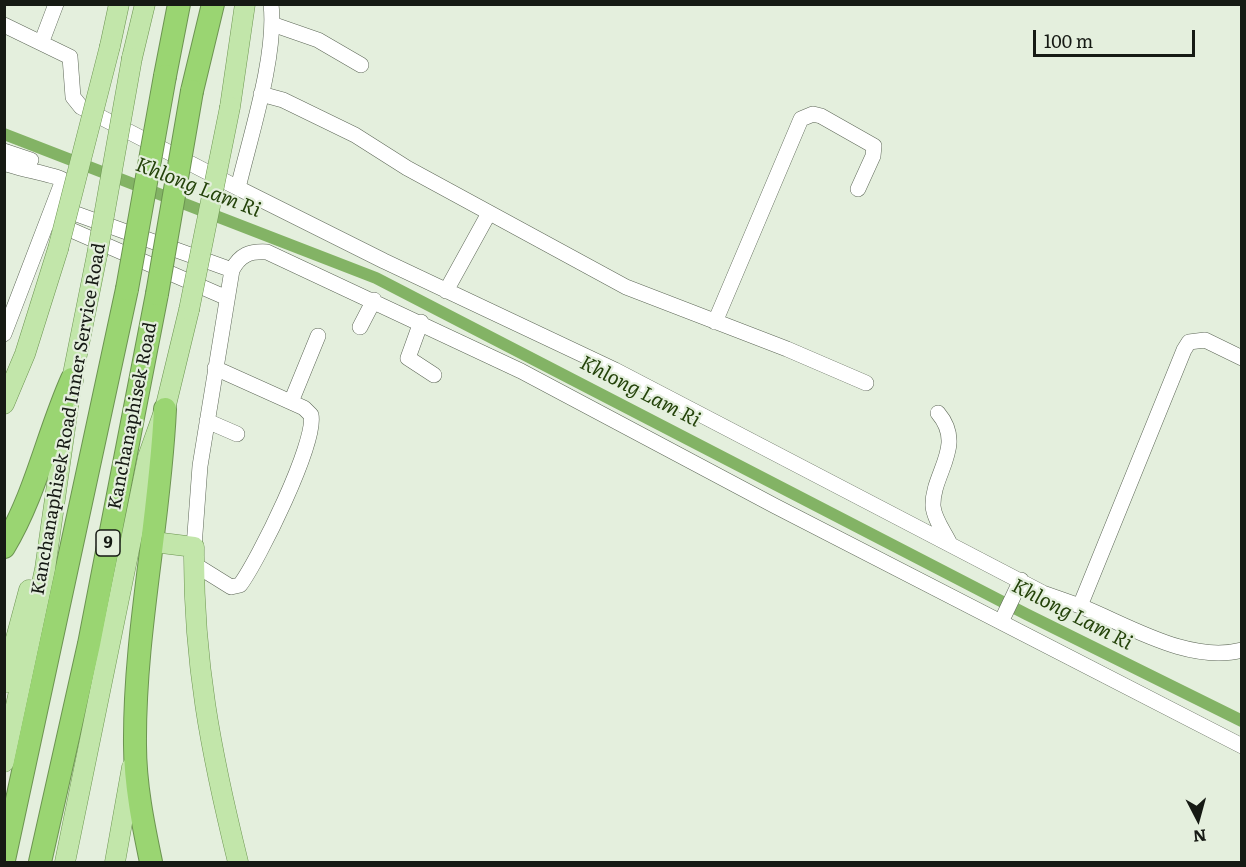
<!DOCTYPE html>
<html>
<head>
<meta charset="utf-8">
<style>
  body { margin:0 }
  #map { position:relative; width:1246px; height:867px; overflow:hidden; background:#e4efdd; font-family:Literata,serif }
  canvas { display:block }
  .frame { position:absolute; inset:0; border:6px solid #161a14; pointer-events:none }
  .north { position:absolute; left:1168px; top:789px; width:60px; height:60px; -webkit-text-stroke:4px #e4efdd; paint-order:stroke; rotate:174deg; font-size:16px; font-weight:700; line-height:24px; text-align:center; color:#161a14 }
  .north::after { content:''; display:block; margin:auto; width:21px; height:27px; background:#161a14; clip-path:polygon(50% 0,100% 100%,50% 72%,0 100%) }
  .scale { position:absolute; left:1033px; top:30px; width:162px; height:27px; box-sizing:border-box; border:3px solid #161a14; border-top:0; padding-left:8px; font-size:18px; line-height:21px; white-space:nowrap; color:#161a14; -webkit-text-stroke:4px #e4efdd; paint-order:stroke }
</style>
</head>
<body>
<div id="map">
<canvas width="1246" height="867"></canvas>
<div class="frame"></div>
<div class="north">N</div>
<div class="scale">100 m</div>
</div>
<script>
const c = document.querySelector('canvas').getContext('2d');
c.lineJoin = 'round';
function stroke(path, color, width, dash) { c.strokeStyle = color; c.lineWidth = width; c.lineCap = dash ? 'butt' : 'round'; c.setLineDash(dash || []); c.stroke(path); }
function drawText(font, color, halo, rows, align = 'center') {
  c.font = font + ' Literata,serif'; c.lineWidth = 4.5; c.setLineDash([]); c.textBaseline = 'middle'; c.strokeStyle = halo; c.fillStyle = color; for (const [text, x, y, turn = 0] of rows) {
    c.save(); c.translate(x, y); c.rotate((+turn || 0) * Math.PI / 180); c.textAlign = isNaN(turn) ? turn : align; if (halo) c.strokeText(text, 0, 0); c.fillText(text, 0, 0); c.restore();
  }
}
stroke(new Path2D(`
  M4,134L376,278L1026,614L1242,721`), '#83b365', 12);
const minor = new Path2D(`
  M272,24L318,40L361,65
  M4,25L70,57L73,97L81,107L238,188C250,137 277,55 271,4
  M42,41L56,4
  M261,94L283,100L355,135L407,168L626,287L787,349L866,383
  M4,151L31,160
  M4,163C16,168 59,176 63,180L4,334
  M238,188L384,261L615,370L1043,593L1080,606L1184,350L1189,342L1205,340L1242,358
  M57,207L232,270
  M55,223L227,298
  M446,291L489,213
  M421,322L408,358L434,375
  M715,322L801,119L813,114L821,116L874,146L873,156L858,189
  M360,327L374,300
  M291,402L318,336
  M938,413C966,446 932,473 933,506C934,519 945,533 950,544
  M207,421L237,434
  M194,547L200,466L232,270C240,255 249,251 267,252L521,371L775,506L1242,746
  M194,564L231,587L240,585C258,561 317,442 311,415L304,408L215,368
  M1080,606C1128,625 1189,664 1242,650
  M1001,622L1021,580`);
const major = new Path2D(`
  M110,46L119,4
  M132,58L145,4
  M230,107L245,4
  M4,404L25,354L58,249
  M154,542L194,547C193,661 211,753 238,862
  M4,683L29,590
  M4,762L45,569L72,379L97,255
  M65,862L148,457L165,409L189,310
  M115,862L132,767`);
const highway = new Path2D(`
  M165,76L179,4
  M192,91L213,4
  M4,547C36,494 47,435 72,379
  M4,860L127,289
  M40,862L89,644L157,294
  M151,862C143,824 135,784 135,745C134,633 160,521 165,409`);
stroke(minor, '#5d6757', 16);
stroke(major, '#6c9451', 21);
stroke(highway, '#6c9451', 24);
stroke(minor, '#fff', 15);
stroke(major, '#c2e6aa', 20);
stroke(highway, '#9ad572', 22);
const majorBridge = new Path2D(`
  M58,249L110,46
  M97,255L132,58
  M189,310L230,107`);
const highwayBridge = new Path2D(`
  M127,289L165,76
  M157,294L192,91`);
stroke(majorBridge, '#6c9451', 21, []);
stroke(highwayBridge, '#6c9451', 24, []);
stroke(majorBridge, '#c2e6aa', 20);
stroke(highwayBridge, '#9ad572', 22);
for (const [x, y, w] of [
  [108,543,24]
]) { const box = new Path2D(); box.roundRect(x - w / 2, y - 13, w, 26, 4.5); c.fillStyle = '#e4efdd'; c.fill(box); stroke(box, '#161a14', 1.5); }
drawText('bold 16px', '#161a14', null, [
  ["9",108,543]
]);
drawText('18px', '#161a14', '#e4efdd', [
  ["Kanchanaphisek Road",133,416,-79],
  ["Kanchanaphisek Road Inner Service Road",69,419,-80]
]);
drawText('italic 20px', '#24430a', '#e4efdd', [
  ["Khlong Lam Ri",198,188,21],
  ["Khlong Lam Ri",640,392,27],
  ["Khlong Lam Ri",1072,615,27]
]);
</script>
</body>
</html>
